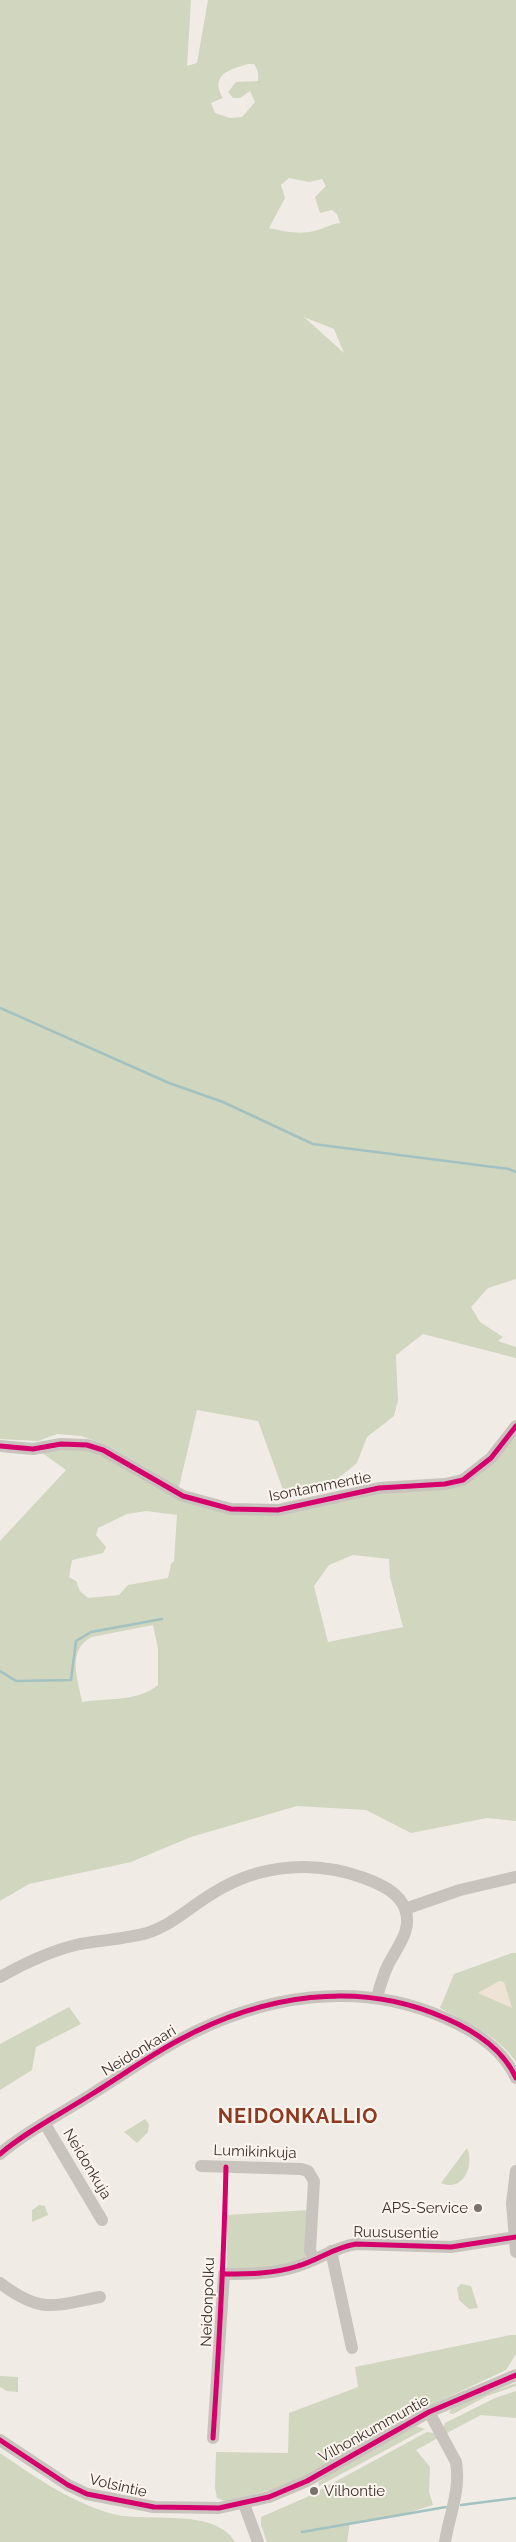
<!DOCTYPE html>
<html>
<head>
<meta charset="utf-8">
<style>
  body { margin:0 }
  canvas { display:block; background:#f0ebe5 }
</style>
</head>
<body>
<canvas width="516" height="2542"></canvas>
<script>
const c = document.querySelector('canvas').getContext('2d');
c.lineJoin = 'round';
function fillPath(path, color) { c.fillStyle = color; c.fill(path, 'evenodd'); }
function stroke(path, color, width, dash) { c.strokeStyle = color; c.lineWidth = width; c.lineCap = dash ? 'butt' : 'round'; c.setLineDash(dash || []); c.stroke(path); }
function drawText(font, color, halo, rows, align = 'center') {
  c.font = font + ' Raleway,sans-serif'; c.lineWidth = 4; c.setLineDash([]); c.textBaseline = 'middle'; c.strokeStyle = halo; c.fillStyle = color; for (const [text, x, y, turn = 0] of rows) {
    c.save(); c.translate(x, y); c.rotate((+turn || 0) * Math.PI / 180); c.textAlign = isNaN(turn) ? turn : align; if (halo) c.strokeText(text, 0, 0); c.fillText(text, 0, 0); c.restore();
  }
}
fillPath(new Path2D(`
  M0,0H191L187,66L197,63L208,0H516V1279L488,1288L471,1307L480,1322L503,1337L498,1341L516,1347V1358L423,1334L396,1355L398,1401L394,1416L367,1437L357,1463L346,1472L330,1484L286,1498L258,1421L197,1410L179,1487L107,1445L81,1436L57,1434L38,1441L0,1439ZM248,64H254C258,70 259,74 258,81L236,82L228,92L233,98H240L250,91L255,102L242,117L230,118L215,113L211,103L223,98C209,75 230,69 248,64ZM289,178L309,182L322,179L326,186L315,197L320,213L332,210L337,214L340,223C327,225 324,229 314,231C300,235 282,231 269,228L285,198L281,185ZM304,317L334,329L344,353Z
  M516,1433V1821L487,1818L411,1833L366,1810L297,1806L191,1837L131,1862L29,1884L0,1901V1541L66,1470L41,1452L84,1448L231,1513L380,1492L458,1487ZM146,1511L177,1515L174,1561L171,1564L168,1578L128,1585L119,1595L88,1598L80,1591L76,1581L69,1577L72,1560L103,1553L106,1547L96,1535L98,1528L127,1514ZM353,1555L389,1559L390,1577L403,1627L328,1642L314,1586L329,1565ZM153,1625L158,1649V1685C138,1702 106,1698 82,1702C78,1679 66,1650 92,1637Z
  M512,1953H516V2062C500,2037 466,2022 440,2008L454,1974Z
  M69,2007L81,2024L36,2047L32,2070L0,2090V2044Z
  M145,2119L149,2124L148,2132L137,2143L124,2132Z
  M467,2148C475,2165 463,2193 441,2183Z
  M39,2205L45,2206L48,2215L32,2222V2210Z
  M309,2210L305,2258L273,2267L227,2272V2215Z
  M461,2284L471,2286L478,2308L469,2309L459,2300L457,2288Z
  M511,2335H516V2354L506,2370L412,2414L309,2474L279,2488L225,2501L217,2498L215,2488L216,2452L288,2453L289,2413L358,2387L355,2367Z
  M0,2376L18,2377V2392L7,2391L0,2387Z
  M516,2383V2386L487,2396L453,2414L449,2413L453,2406Z
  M516,2391V2418L481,2415L445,2434L443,2428L445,2423L495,2398Z
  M416,2426L425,2429L319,2486L318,2483L328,2475Z
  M427,2432L434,2433L438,2438L416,2450L430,2467L429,2492L433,2505L398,2516L350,2523L347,2542H267L261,2525V2517L307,2497Z
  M0,2453C35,2477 68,2500 109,2513C144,2524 214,2506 235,2542H0Z`), '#d1d6bf');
fillPath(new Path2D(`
  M499,1981L504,1982L512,2008L478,1993Z`), '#eee3d5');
stroke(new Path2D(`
  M0,1008L169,1083L223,1102L313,1144L509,1169L516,1172
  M0,1671L16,1681L71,1680L76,1641L91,1632L162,1619
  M461,2505L516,2498
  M302,2532L446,2507`), '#a1c2c1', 2.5);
stroke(new Path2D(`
  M0,1446L33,1449L61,1444L87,1445L103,1450L183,1496L231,1509L278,1510L379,1488L445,1484L463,1480L491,1458L516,1426
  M405,1909L460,1890L515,1877
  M0,1977C25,1963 52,1950 80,1944C102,1940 126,1939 147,1933C173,1925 192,1905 215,1892C260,1864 315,1860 364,1878C380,1884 399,1892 405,1909C413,1930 397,1947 388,1965C383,1975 380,1986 377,1997
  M45,2124L102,2220
  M0,2154C25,2132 64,2112 92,2094C121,2076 149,2056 179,2040C262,1995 358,1979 445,2018C473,2030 503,2049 516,2078
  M201,2166L301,2169L308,2171L314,2181L310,2250L313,2260
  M516,2171L512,2203L516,2252
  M331,2251L352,2348
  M0,2283C41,2314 53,2306 100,2297
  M429,2412L456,2462C461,2490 449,2516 445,2542
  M213,2438L224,2274C248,2274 274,2274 298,2266C318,2260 335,2247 356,2244L451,2247L516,2237
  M0,2440L68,2485L87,2494L154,2507L219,2508L269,2497L307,2481L429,2412L516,2375
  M244,2504L258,2542`), '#c9c3be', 12);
stroke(new Path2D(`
  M0,1446L33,1449L61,1444L87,1445L103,1450L183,1496L231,1509L278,1510L379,1488L445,1484L463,1480L491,1458L516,1426
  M0,2154C25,2132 64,2112 92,2094C121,2076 149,2056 179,2040C262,1995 358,1979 445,2018C473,2030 503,2049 516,2078
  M224,2274C248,2274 274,2274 298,2266C318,2260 335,2247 356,2244L451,2247L516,2237
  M213,2438C219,2348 224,2257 226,2167
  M0,2440L68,2485L87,2494L154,2507L219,2508L269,2497L307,2481L429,2412L516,2375`), '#d6006c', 5);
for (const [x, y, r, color] of [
  [478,2208,5,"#7a716c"],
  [314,2491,5,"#7a716c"]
]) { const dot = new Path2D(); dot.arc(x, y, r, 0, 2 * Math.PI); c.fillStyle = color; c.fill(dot); stroke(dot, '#fbf5ee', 2); }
drawText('15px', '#3b302b', '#fbf5ee', [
  ["Isontammentie",320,1487,-11],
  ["Neidonkaari",139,2051,-31],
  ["Lumikinkuja",255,2152,2],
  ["Neidonkuja",87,2164,59],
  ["Ruususentie",396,2233,1],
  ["Neidonpolku",208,2302,-88],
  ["Vilhonkummuntie",374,2429,-29],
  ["Volsintie",118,2486,13]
]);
drawText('15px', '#3b302b', '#fbf5ee', [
  ["APS-Service",468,2208],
  ["Vilhontie",324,2491,"left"]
], 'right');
c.letterSpacing = '1px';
drawText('bold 20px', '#8c3b22', '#fbf5ee', [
  ["NEIDONKALLIO",298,2117]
]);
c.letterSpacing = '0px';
</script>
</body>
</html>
